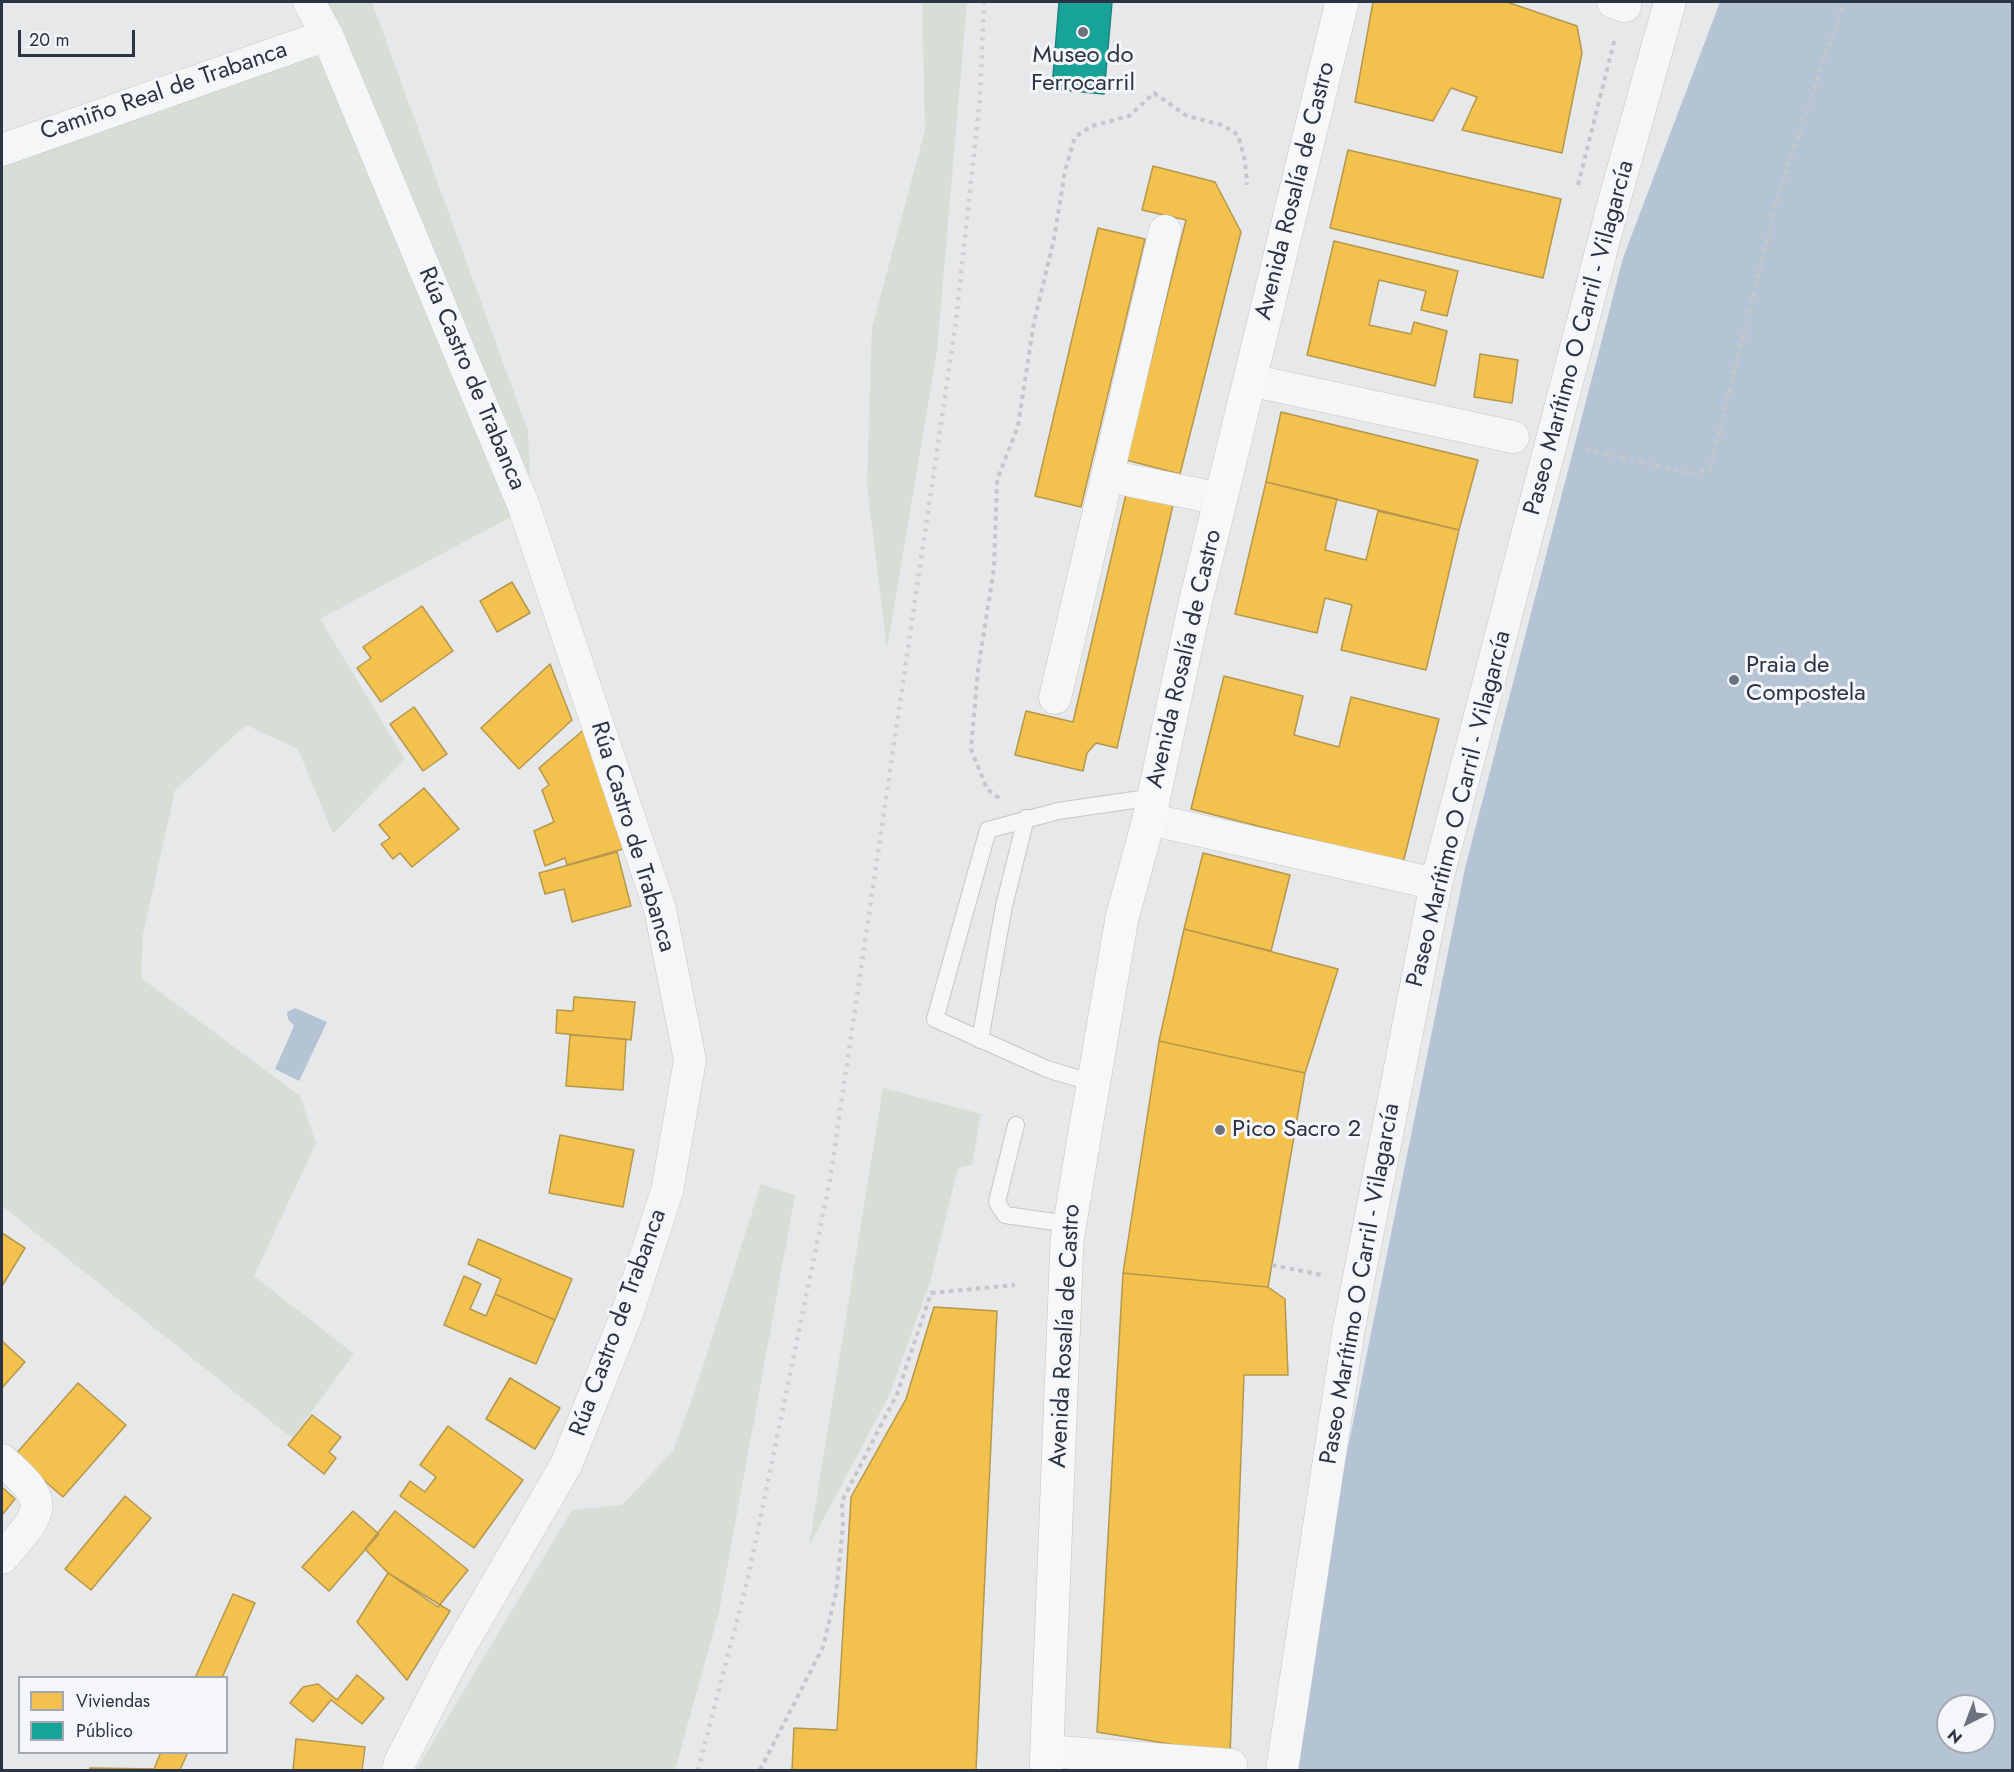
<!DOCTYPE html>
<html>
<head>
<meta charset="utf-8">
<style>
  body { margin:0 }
  #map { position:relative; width:2014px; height:1772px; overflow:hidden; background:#e6e8ea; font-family:Jost,sans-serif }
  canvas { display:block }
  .frame { position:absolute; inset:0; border:3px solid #2b3445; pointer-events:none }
  .legend { position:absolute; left:18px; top:1676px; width:210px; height:78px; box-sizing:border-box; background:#f4f6f9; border:2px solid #a4a8b1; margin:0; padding:8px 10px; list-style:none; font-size:18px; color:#2b3445 }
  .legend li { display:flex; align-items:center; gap:12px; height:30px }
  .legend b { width:30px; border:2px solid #a4a8b1 }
  .north { position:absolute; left:1936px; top:1694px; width:60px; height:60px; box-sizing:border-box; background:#f4f6f9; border:2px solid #a4a8b1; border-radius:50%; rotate:222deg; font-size:16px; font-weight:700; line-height:24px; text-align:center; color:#2b3445 }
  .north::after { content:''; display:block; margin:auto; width:21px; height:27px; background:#6c737f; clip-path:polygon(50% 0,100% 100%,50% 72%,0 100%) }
  .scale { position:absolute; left:18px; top:30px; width:117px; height:27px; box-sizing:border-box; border:3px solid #2b3445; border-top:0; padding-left:8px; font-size:18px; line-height:21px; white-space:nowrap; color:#2b3445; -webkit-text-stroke:4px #f4f6f9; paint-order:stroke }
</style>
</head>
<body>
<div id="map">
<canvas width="2014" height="1772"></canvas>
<div class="frame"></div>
<ul class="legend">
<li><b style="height:16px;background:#f2c14e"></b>Viviendas</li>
<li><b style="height:16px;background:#17a398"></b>Público</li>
</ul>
<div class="north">N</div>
<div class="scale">20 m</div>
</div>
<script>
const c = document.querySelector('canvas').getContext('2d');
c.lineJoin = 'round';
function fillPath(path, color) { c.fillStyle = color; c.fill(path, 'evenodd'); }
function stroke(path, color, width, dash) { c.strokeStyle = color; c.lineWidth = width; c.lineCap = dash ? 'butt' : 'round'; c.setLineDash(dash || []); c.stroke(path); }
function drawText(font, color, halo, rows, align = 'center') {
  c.font = font + ' Jost,sans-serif'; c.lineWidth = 6; c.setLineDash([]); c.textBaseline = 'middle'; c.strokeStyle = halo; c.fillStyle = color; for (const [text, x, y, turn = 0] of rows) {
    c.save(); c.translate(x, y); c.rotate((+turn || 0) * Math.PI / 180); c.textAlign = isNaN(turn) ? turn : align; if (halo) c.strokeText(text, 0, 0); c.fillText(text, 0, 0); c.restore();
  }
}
fillPath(new Path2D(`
  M309,2H372L528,431L531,506L320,619L405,759L333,834L298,749L246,725L175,790L143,934L141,978L300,1096L316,1143L254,1276L354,1354L292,1438L2,1206V150L326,35Z
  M922,2H967L937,351L887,648L867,486L872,328L925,130Z
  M883,1088L981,1114L972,1165L958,1168L930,1282L889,1396L809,1546Z
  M761,1184L795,1195L719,1612L675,1770L417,1769L572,1510L622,1505L673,1451L696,1388Z`), '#d6ded6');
fillPath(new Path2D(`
  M1720,2H2012V1770H1289V1739L1465,868L1623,258ZM1948,1706H1984V1742H1948Z
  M295,1008L327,1022L299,1081L275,1069L294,1026L288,1019L287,1012Z`), '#b4c4d5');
const homes = new Path2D(`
  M1373,2H1507L1577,26L1582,53L1562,153L1462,130L1477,97L1451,88L1433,121L1355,102Z
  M1348,150L1561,199L1543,278L1330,228Z
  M1153,166L1215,182L1241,232L1180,474L1126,460L1186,220L1142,210Z
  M1098,228L1145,239L1081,507L1035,496Z
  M1334,241L1458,271L1447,316L1421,310L1426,291L1379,280L1369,325L1411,334L1414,322L1447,331L1435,386L1307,355Z
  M1480,354L1518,360L1512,403L1474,397Z
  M1281,412L1478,460L1459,530L1266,482Z
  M1266,482L1337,499L1325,550L1366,560L1378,511L1459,530L1426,670L1341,650L1352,605L1325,598L1317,633L1235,614Z
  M1126,494L1173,505L1117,748L1096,743L1087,753L1083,771L1015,755L1026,711L1073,722Z
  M512,582L530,613L497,632L480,601Z
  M422,606L453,651L381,702L357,668L371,658L363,647Z
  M550,664L572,720L519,769L481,728Z
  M1224,676L1303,696L1294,735L1339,747L1351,697L1439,719L1403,863L1191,809Z
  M414,707L447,754L423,771L390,724Z
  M587,727L630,847L567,865L565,858L545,866L534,831L554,822L542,790L549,785L539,768Z
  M424,788L459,829L412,867L400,853L393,859L381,844L390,838L379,825Z
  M617,852L631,906L572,922L564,889L545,894L539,873Z
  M1203,853L1290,875L1271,951L1184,929Z
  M1184,929L1338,969L1305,1073L1159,1041Z
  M574,997L635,1002L631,1040L556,1033L557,1010L573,1011Z
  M570,1035L626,1039L623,1090L566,1086Z
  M1159,1041L1305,1073L1268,1287L1123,1273Z
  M560,1135L634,1150L623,1207L549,1193Z
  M2,1233L25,1248L2,1286Z
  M478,1239L572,1279L555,1320L495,1294L501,1279L468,1264Z
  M1123,1273L1268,1287L1285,1299L1288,1375H1244L1230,1754L1097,1732Z
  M464,1276L481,1284L470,1309L486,1316L495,1294L555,1320L536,1364L444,1325Z
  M934,1307L997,1311L976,1770H792L794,1728L837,1730L851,1497L906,1399Z
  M2,1341L25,1362L2,1388Z
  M510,1378L560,1408L535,1449L486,1419Z
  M78,1383L126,1425L63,1497L15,1455Z
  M312,1415L341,1437L329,1452L336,1458L324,1474L288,1445Z
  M448,1426L523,1480L474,1548L400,1496L410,1481L425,1492L436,1477L420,1465Z
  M2,1487L15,1499L2,1515Z
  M125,1496L151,1518L91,1590L65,1569Z
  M353,1511L379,1534L329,1591L302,1567Z
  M395,1511L468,1570L438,1607L388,1573L365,1549Z
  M388,1573L450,1611L407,1680L357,1622Z
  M233,1594L255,1603L222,1678H195Z
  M357,1675L384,1698L362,1724L331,1700L313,1722L290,1703L303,1687L318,1684L337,1700Z
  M296,1739L365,1747L362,1770H293Z
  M161,1752H188L180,1770H90V1768L154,1769Z`);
fillPath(homes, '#f2c14e');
stroke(homes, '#b6974b', 1.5);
const public = new Path2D(`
  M1059,2H1112L1104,94L1052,89Z`);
fillPath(public, '#17a398');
stroke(public, '#1d827f', 1.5);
const lane = new Path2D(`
  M980,1040L1004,906L1026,818
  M1093,1083L1047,1069L935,1019L988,830L1058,811L1154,797
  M1016,1125L997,1202L1005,1215L1069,1224`);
const street = new Path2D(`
  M309,2L327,35L523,504L660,909L690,1060L667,1191L627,1314L566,1465L453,1659L400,1762L398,1770
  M1613,2L1625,6
  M2,150L327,35
  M1250,380L1513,437
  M1108,476L1221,499
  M1055,698L1165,231
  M1149,819L1436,884
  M2,1460C53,1504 43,1511 2,1558
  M1047,1751L1231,1765
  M1282,1770L1349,1328L1436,884L1615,198L1670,2`);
const primary = new Path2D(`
  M1046,1770L1067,1241L1084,1138L1122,918L1149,819L1195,604L1342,2`);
stroke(lane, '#c4c6c8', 18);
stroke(street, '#c4c6c8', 33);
stroke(primary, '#c2c5c8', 34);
stroke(new Path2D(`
  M1578,185L1615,38
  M1586,449L1691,474L1710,469L1779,192L1844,2
  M999,798L987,789L971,749L978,670L994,568L997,480L1018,426L1034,322L1054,239L1065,171L1075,137L1092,126L1129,116L1154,93L1187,116L1222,125L1238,135L1245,161L1247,185
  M1272,1265L1322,1275
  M760,1770L823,1647L836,1593L843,1526L842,1501L897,1394L931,1293L1015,1285`), '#c5c6ca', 4, [4.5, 4.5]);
stroke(lane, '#f5f6f7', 16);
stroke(street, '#f5f6f7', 32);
stroke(primary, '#f8f8f8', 33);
stroke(new Path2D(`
  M698,1770L748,1578L830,1180L956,321L980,98L984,2`), '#cecfd2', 4.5, [3, 6]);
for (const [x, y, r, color] of [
  [1083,32,6,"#6c737f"],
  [1734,680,6,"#6c737f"],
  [1220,1130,6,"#6c737f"]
]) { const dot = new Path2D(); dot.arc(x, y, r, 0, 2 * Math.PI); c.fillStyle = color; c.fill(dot); stroke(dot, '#f4f6f9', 2); }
drawText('24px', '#2b3445', '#f4f6f9', [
  ["Museo do",1083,56,"center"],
  ["Ferrocarril",1083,84,"center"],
  ["Praia de",1746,666],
  ["Compostela",1746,694],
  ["Pico Sacro 2",1232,1130]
], 'left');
drawText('24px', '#2b3445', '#f4f6f9', [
  ["Camiño Real de Trabanca",164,92,-19],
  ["Avenida Rosalía de Castro",1296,191,-76],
  ["Paseo Marítimo O Carril - Vilagarcía",1580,338,-75],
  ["Rúa Castro de Trabanca",471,379,67],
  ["Avenida Rosalía de Castro",1185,659,-77],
  ["Paseo Marítimo O Carril - Vilagarcía",1460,809,-76],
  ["Rúa Castro de Trabanca",632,837,73],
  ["Paseo Marítimo O Carril - Vilagarcía",1361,1284,-80],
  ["Rúa Castro de Trabanca",619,1323,-70],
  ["Avenida Rosalía de Castro",1066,1336,-87]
]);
</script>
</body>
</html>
